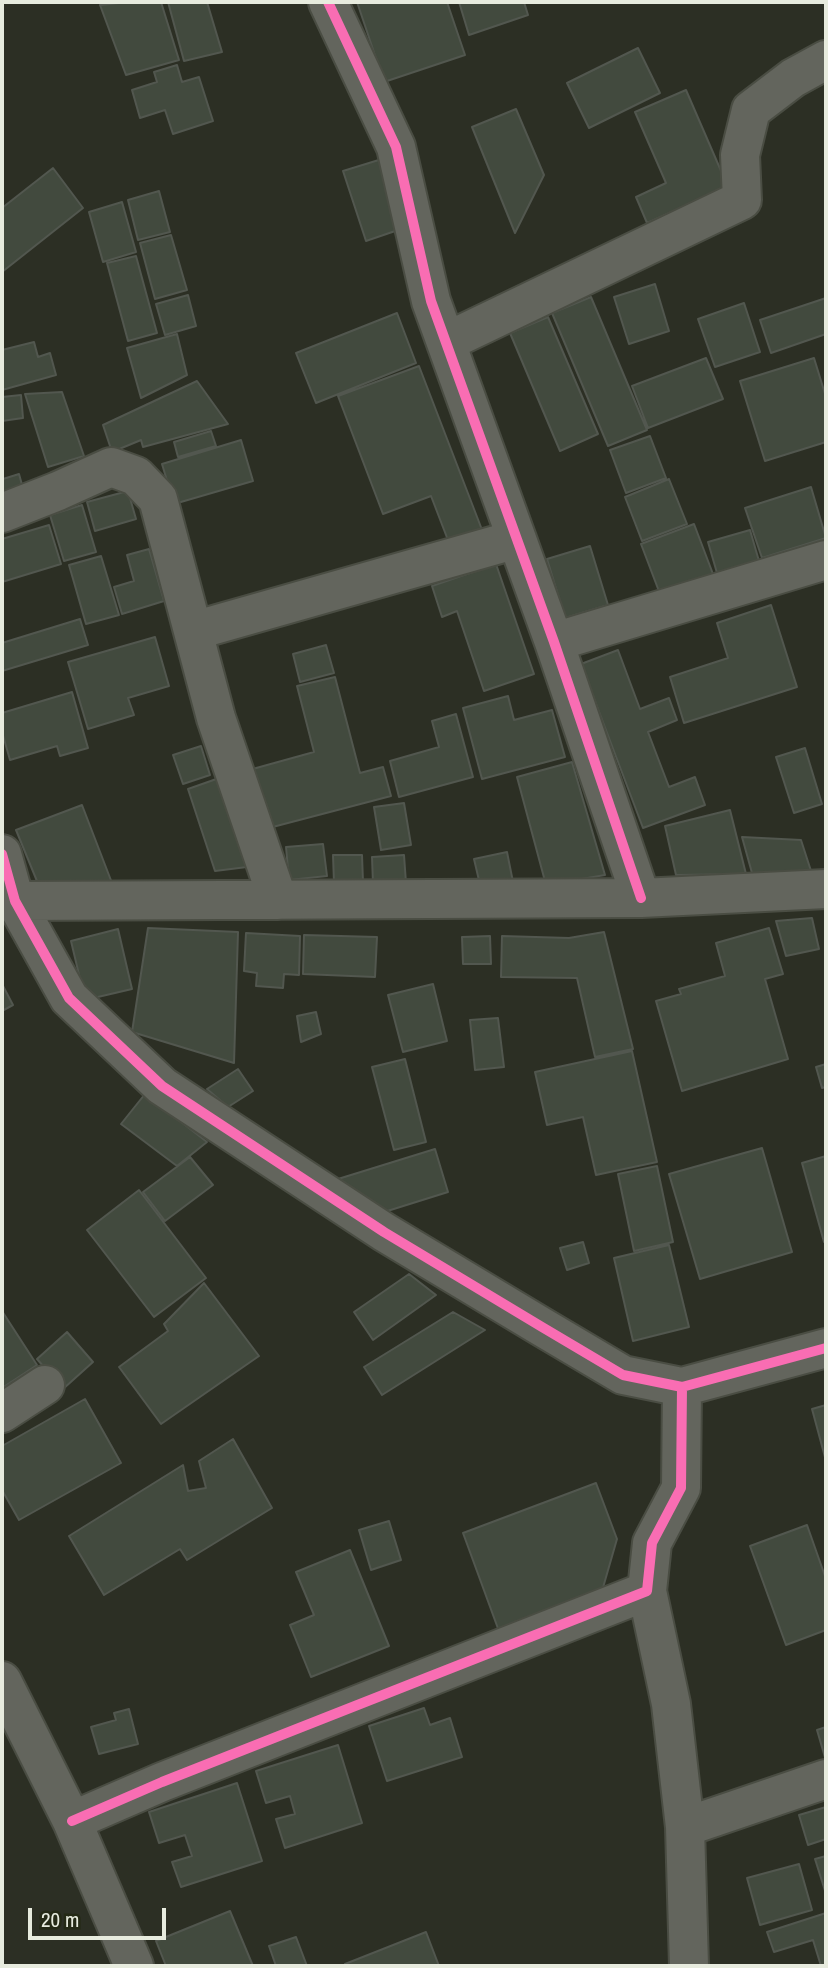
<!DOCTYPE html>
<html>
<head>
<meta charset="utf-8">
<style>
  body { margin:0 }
  #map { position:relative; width:828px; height:1968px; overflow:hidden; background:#2c2f24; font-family:"Archivo Narrow",sans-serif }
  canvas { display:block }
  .frame { position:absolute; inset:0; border:4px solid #e7ebde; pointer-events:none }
  .scale { position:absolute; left:28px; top:1908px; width:138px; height:32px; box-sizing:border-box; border:4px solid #e7ebde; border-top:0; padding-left:9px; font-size:21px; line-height:24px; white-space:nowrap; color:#e7ebde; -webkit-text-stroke:5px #242915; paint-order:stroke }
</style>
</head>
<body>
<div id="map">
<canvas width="828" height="1968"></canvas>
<div class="frame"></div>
<div class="scale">20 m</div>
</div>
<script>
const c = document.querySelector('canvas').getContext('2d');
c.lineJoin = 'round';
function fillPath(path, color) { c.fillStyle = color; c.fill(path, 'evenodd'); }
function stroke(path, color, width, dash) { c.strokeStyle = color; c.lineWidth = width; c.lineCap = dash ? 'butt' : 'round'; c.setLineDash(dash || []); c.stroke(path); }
const building = new Path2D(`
  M129,2H161L179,60L126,75L100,5Z
  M168,2H207L222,52L184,61Z
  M357,2H447L465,55L384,82Z
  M459,2H524L528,15L469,35Z
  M638,48L660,93L589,128L567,83Z
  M177,65L182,82L199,77L213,121L173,134L165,110L140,118L132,90L157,82L154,72Z
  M686,90L728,187L647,223L636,197L666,183L635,112Z
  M516,109L544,175L515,233L472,127Z
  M382,159L404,228L366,241L343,171Z
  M53,168L83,208L2,272V208Z
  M159,191L170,232L138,240L128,200Z
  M122,202L136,252L103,262L89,212Z
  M171,235L187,290L155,299L140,243Z
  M136,256L157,333L128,341L107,263Z
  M655,284L669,331L629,344L614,297Z
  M188,295L196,326L165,335L156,304Z
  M591,297L647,430L608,446L552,313Z
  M826,298V334L771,353L760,320Z
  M744,303L760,352L715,367L698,319Z
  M397,313L416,363L316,403L296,353Z
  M548,317L598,434L560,451L510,333Z
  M177,334L187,375L141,398L127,348Z
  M34,342L38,357L50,353L56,375L2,390V350Z
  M706,358L723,399L648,428L632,386Z
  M814,358L826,397V442L765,461L740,381Z
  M419,366L484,535L451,548L431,496L383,514L338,396Z
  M197,381L228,424L143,447L141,440L112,452L103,425Z
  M62,392L84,456L48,467L25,394Z
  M21,395L23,418L2,421V397Z
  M211,431L216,446L178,457L174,442Z
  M650,436L666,478L626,493L610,450Z
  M241,440L253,481L174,504L162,464Z
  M19,474L24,492L2,499V475L3,479Z
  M669,479L687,524L642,541L625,497Z
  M811,487L826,538L762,558L745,508Z
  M128,491L136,519L95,531L87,502Z
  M82,505L96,552L64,561L50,515Z
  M694,524L713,574L660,594L641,544Z
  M49,525L61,564L2,582V539Z
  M750,530L759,561L717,573L708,542Z
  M590,546L608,605L565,618L547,559Z
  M149,549L164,601L122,614L114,587L134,581L127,555Z
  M101,556L119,615L86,624L69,565Z
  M496,564L534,674L484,691L457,611L442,617L432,586Z
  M771,605L797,687L684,723L670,677L728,658L717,623Z
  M80,619L88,645L2,671V643Z
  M155,637L169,686L128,698L134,715L88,729L68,662Z
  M326,645L334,673L300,682L293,654Z
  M618,650L640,709L669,698L677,720L648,732L669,787L695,777L705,805L643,828L581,664Z
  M335,677L360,773L383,767L391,796L265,829L249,770L314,752L297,686Z
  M72,692L88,748L60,756L57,746L10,760L2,732V713Z
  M508,696L514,720L552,710L565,757L482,779L463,708Z
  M456,714L473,777L399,797L390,761L439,747L432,721Z
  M201,746L210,775L183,784L173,755Z
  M805,748L822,804L794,813L776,757Z
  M572,762L605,875L546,885L517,777Z
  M222,777L255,866L215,871L188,789Z
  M404,803L411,845L381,850L374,807Z
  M82,805L112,883L39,886L16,830Z
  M730,810L746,874L676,875L665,826Z
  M742,837L801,840L812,874L752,873Z
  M323,844L327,876L289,880L286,847Z
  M507,852L513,882L481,889L474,859Z
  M333,855H362L363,882L334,883Z
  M404,855L406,883L373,884L372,857Z
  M812,918L819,949L786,956L776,921Z
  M148,928L238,932L234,1063L132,1032Z
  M769,928L783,974L765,979L788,1059L682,1091L656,1001L681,994L679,989L725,976L716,943Z
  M118,929L132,989L85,1000L71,941Z
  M604,932L633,1049L595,1057L577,978L501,977L502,936L569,938Z
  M246,933L300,936L299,975L284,974L283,988L256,986L257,973L244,971Z
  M304,935L377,937L375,977L303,974Z
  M490,936L491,964H463L462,937Z
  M2,984L13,1005L2,1011Z
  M433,984L447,1041L403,1052L388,995Z
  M316,1012L321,1034L301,1042L297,1016Z
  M498,1018L504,1067L475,1070L470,1020Z
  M632,1051L657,1162L596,1175L583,1117L547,1125L535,1072Z
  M405,1059L426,1142L394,1150L372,1067Z
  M826,1064V1087L822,1088L816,1067Z
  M238,1069L253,1091L228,1107L207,1089Z
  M145,1094L207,1142L177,1166L121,1124Z
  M762,1148L792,1252L700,1279L669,1174Z
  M435,1149L448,1192L381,1213L338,1179Z
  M826,1156V1242H824L802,1163Z
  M190,1157L213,1185L165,1221L143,1192Z
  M657,1166L673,1242L634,1251L618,1174Z
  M139,1190L206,1278L154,1317L87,1230Z
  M583,1242L589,1263L567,1270L560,1248Z
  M669,1245L689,1327L633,1341L614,1258Z
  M409,1274L436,1295L373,1340L354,1312Z
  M204,1283L259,1356L161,1424L119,1367L168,1331L164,1324Z
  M2,1311L37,1365L2,1388Z
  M453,1312L485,1330L382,1395L364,1367Z
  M67,1332L93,1362L63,1389L37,1359Z
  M85,1399L121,1463L19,1520L2,1490V1446Z
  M826,1405V1461L812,1409Z
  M233,1439L272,1508L187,1560L180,1549L104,1595L69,1536L183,1465L188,1491L206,1488L199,1461Z
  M596,1483L617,1539L600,1598L500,1634L463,1533Z
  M389,1521L401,1560L371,1570L359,1530Z
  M807,1525L826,1579V1630L786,1645L750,1546Z
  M350,1550L389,1646L311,1677L290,1625L314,1615L296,1572Z
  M424,1708L430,1725L450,1718L462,1757L387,1781L369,1726Z
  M129,1709L138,1744L99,1754L91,1727L116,1720L114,1713Z
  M826,1727V1761L817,1730Z
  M338,1745L362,1823L285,1848L276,1819L295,1814L290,1796L266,1803L256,1771Z
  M237,1783L262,1861L181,1887L172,1862L192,1856L185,1835L159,1843L149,1812Z
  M826,1807V1839L808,1845L799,1815Z
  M826,1856V1894L815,1859Z
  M799,1864L812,1910L760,1925L747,1878Z
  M230,1911L253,1966H166L156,1941Z
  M826,1913V1966H821L813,1940L774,1952L767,1932Z
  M426,1932L439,1966H346L345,1964Z
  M296,1937L307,1966H276L269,1946Z`);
fillPath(building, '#424a3e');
stroke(building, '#52574f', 2);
const minor = new Path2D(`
  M328,2L396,147L431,301L554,642L641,898
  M446,342L742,200L740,155L751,110L793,78L826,60
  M2,513L58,491L111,467L136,476L158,499L216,718L278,900
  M193,631L517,539
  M554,642L826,560
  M2,854L15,901L69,998L162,1086L384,1232L542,1327L623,1375L682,1387L826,1348
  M2,899L15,901L641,898L826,889
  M2,1413L45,1385
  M647,1591L671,1704L685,1827L689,1966
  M2,1681L72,1821L134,1966
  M72,1821L162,1782L647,1591L652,1543L681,1488L682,1387
  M685,1827L826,1779`);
stroke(minor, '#4a4d43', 42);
stroke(minor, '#63655d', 38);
stroke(new Path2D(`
  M328,2L396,147L431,301L554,642L641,898
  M2,854L15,901L69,998L162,1086L384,1232L542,1327L623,1375L682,1387L826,1348
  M72,1821L162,1782L647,1591L652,1543L681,1488L682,1387`), '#f96db3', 10);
</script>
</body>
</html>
